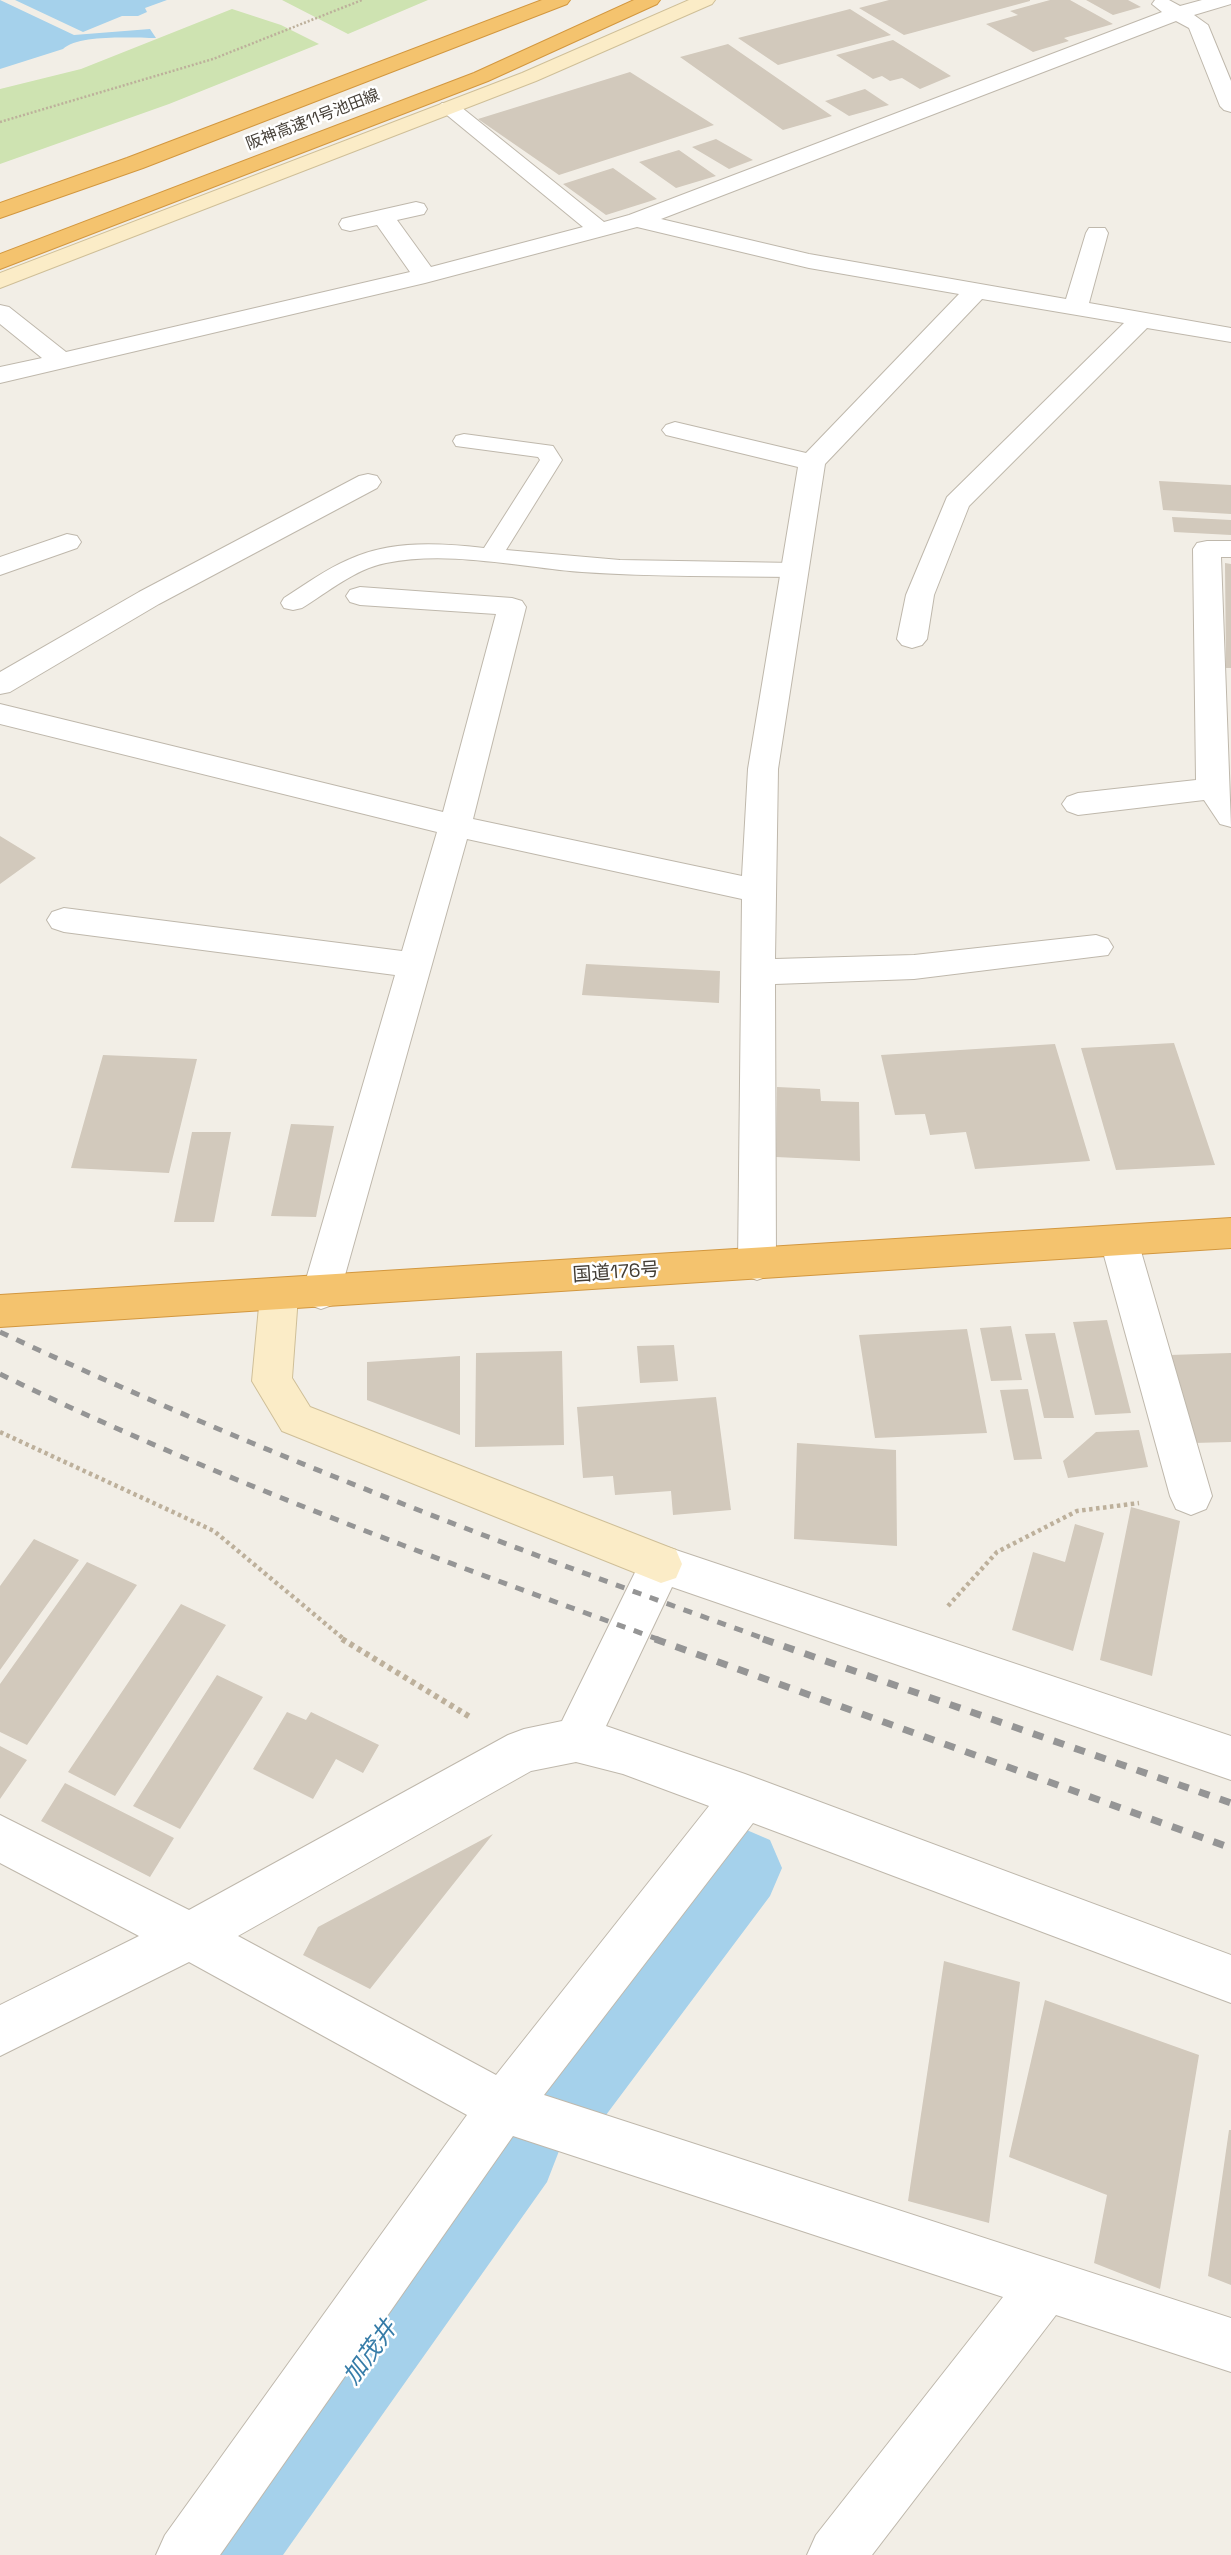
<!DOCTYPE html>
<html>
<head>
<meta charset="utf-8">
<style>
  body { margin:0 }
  canvas { display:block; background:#f2eee6 }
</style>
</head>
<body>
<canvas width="1231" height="2555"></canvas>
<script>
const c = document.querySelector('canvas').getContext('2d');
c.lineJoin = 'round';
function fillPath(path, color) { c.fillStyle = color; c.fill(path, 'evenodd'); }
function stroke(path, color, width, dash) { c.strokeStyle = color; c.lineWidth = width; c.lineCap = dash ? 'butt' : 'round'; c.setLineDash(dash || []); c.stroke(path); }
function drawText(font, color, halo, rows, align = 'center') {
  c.font = font + ' "Space Grotesk","Noto Sans JP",sans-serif'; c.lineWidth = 5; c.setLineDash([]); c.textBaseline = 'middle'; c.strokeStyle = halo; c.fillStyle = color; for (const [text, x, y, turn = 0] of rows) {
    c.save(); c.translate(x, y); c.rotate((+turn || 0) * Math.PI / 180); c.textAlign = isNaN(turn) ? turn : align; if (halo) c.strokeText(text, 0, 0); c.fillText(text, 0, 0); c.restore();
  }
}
fillPath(new Path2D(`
  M282,0H428L348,34Z
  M232,9L281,25L319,44L169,104L0,164V89L81,69Z`), '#cee3b1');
fillPath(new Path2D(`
  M0,0L74,35L150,29L156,38C133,38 79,34 63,49L0,69Z
  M15,0H167L145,8L147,12L138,16H122L83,32Z`), '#a5d1eb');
fillPath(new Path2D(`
  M742,1828L770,1840L782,1868L770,1896L606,2115L576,2127L546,2115L534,2085L546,2055L714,1840Z
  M516,2108L547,2120L559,2151L547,2182L283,2555H177L191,2521L485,2120Z`), '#a5d1eb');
fillPath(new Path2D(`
  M889,0H1030V1L904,35L859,8Z
  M1050,0H1070L1113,24L1064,38L1069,41L1033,52L986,24L1018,15L1010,11Z
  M1086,0H1128L1141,7L1113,15Z
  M850,9L891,35L778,65L738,38Z
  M893,40L930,63L951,76L920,89L902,78L890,81L882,76L873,79L836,55Z
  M728,44L832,116L783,130L680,57Z
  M630,72L714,125L559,175L478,119Z
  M865,89L889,105L849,116L825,101Z
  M716,139L753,160L729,169L692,147Z
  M679,150L716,176L676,188L639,162Z
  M613,168L657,199L606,215L563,184Z
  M1159,481L1231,485V514L1163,510Z
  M1172,517L1231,520V535L1174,532Z
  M1225,563L1231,564V668H1226Z
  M0,836L36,858L0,884Z
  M586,964L720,971L719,1003L582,995Z
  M1174,1043L1215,1165L1116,1170L1081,1048Z
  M1055,1044L1090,1161L975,1169L966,1132L930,1135L925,1114L895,1115L881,1055Z
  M103,1055L197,1059L169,1173L71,1168Z
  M777,1087L820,1089L821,1101L859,1102L860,1161L776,1157Z
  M291,1124L334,1126L316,1217L271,1216Z
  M192,1132H231L214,1222H174Z
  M1107,1320L1131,1413L1095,1415L1073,1322Z
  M1011,1326L1022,1380L991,1381L980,1328Z
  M967,1329L987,1433L875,1438L859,1335Z
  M1055,1333L1074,1418H1044L1025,1334Z
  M674,1345L678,1381L640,1383L637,1346Z
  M562,1351L564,1445L475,1447L476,1353Z
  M1231,1353V1442L1193,1443L1170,1355Z
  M460,1356V1435L367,1400V1362Z
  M1028,1389L1042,1459L1014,1460L1000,1390Z
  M716,1397L731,1510L673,1515L671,1491L615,1495L613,1476L583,1478L577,1407Z
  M1139,1430L1148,1467L1068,1478L1063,1461L1096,1432Z
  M797,1443L896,1450L897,1546L794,1539Z
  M1131,1507L1180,1521L1152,1676L1100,1660Z
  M1075,1524L1104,1533L1073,1651L1012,1630L1033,1552L1065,1562Z
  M34,1539L79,1560L0,1670V1586Z
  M87,1562L137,1585L27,1745L0,1732V1684Z
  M181,1604L226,1625L115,1796L68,1772Z
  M217,1675L263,1697L180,1829L133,1806Z
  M287,1712L306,1720L311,1712L379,1745L363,1773L336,1759L313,1799L253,1769Z
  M0,1746L27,1760L0,1799Z
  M65,1783L174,1838L150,1877L41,1821Z
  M493,1834L370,1989L303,1955L318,1927Z
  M944,1961L1020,1982L989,2223L908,2201Z
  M1045,2000L1199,2055L1160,2289L1094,2263L1107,2195L1009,2157Z
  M1229,2130H1231V2285L1208,2276Z`), '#d2c9bc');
const lane = new Path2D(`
  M464,434L553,446L562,460L506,550L620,560L795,563L804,565L807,570L804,575L795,577C724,576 653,577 582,572C518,567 449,550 386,563C355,569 328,592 302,608L293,610L284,608L281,603L284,598C306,584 326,569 350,559C391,540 440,543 484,548L540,460L538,457L456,446L453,441L456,436Z`);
const street = new Path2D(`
  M1155,0H1169L1180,6L1202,0H1231V4L1194,15L1208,25L1231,81V112L1224,110L1220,106L1189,28L1176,21L661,219L809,254L1066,299L1086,233L1089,228H1105L1108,233L1089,303L1231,328V342L1147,328L969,506L934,595L927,639L922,645L912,648L902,645L897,639L906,595L947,497L1124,323L982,299L825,464L778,769L775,959L914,955L1096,935L1108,939L1113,947L1108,955L914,979L775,984L776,1264L771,1275L757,1280L743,1275L738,1264L742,899L467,839L340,1293L335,1304L321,1309L307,1304L302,1293L395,975L64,932L52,928L47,920L52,912L64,908L402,951L437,832L0,724V704L443,812L496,614L360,605L350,602L346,596L350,590L360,587L512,598L522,601L526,607L473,819L742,876L748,769L798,467L666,435L662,430L666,425L675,422L806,453L959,294L809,268L637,227L425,283L0,383V367L42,358L0,324V305L9,307L66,352L410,272L377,225L350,231L342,229L339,224L342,219L350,217L416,202L424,204L427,209L424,214L397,220L431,267L583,227L442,111L438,107L442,103H456L604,222L629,215L1162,12L1152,4Z
  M368,474L377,476L381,482L377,488L159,604L10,692L0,694V672L139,592L359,476Z
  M67,534L77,536L81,542L77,548L0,575V557Z
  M1207,541H1231V557H1221L1231,827L1220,824L1204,800L1078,815L1067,811L1062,804L1067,797L1078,793L1196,780L1193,549L1197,543Z
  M1119,1226L1132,1230L1138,1241L1212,1496L1206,1509L1191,1515L1176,1509L1170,1496L1100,1241L1106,1230Z
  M661,1545L1231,1736V1780L672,1587L606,1726L745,1774L1231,1955V2003L753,1823L544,2095L1231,2318V2372L1056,2315L872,2555H807L816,2535L1003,2297L513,2136L220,2555H156L165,2535L467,2115L189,1962L0,2056V2005L139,1936L0,1863V1815L189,1910L508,1735L524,1729L562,1721L646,1550ZM576,1762L623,1774L709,1806L496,2075L238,1936L531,1771Z`);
const secondary = new Path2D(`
  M689,0H715L712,4L536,81L0,288V273L522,73Z
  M279,1280L293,1285L298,1296L292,1378L310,1407L676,1550L682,1564L676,1578L661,1583L282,1431L252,1381L260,1296L265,1285Z`);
const highway = new Path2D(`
  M542,0H570L567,4L143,168L0,218V203L127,158Z
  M634,0H660L657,4L488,81L0,269V254L474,73Z
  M1231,1218V1248L0,1327V1295Z`);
stroke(lane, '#bfb8ac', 2);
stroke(street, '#bfb8ac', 2);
stroke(secondary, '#cfbf98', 2);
stroke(highway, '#d2973f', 2);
stroke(new Path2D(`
  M0,122L213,59L362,0`), '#bdb09b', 2.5, [2, 2]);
stroke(new Path2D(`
  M0,1432L214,1531L345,1640
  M948,1606L997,1552L1077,1511L1139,1503`), '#bdb09b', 4.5, [3.5, 3.5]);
stroke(new Path2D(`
  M342,1639L470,1717`), '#bdb09b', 6, [4.5, 4.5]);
fillPath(lane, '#fff');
fillPath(street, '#fff');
fillPath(secondary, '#fbecc7');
fillPath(highway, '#f4c36e');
stroke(new Path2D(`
  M0,1332C250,1449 508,1547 768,1640
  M0,1374C213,1478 437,1559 660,1640`), '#959595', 5, [9, 9]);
stroke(new Path2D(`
  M655,1639L1231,1848
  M763,1639L1231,1803`), '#959595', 7, [11, 11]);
drawText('16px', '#443e36', '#fff', [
  ["阪神高速11号池田線",313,120,-21]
]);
drawText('19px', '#443e36', '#fff', [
  ["国道176号",616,1273,-4]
]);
drawText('italic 24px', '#367ca8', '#fff', [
  ["加茂井",371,2353,-54]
]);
</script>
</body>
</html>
